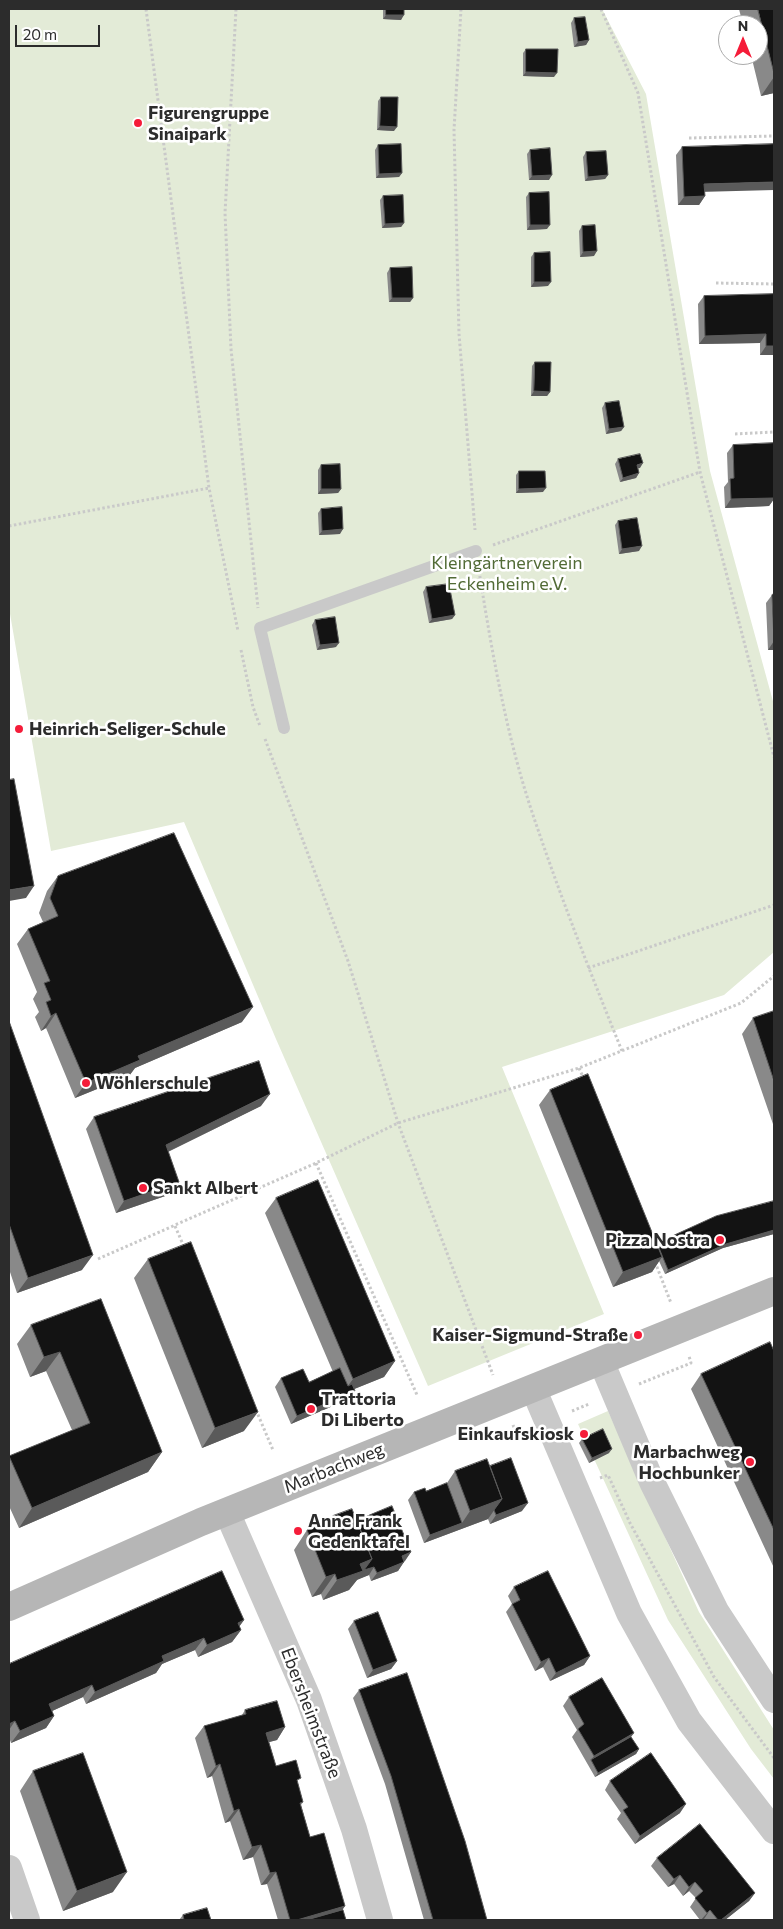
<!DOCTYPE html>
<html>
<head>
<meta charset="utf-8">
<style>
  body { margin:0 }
  #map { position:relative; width:783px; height:1929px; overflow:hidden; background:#fff; font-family:Commissioner,sans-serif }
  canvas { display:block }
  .frame { position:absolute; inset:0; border:10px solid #2c2c2c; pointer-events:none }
  .north { position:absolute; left:718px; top:15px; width:50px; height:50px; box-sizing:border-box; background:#fff; border:1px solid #ababab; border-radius:50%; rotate:0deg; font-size:14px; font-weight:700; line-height:20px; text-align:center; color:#2c2c2c }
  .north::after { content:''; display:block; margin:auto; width:18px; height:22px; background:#f51c39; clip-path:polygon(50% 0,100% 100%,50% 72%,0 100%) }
  .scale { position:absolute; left:15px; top:25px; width:85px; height:22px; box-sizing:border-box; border:2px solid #2c2c2c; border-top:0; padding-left:6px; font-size:15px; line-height:18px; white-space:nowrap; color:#2c2c2c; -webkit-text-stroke:4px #fff; paint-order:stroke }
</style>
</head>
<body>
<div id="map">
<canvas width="783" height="1929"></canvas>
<div class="frame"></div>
<div class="north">N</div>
<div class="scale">20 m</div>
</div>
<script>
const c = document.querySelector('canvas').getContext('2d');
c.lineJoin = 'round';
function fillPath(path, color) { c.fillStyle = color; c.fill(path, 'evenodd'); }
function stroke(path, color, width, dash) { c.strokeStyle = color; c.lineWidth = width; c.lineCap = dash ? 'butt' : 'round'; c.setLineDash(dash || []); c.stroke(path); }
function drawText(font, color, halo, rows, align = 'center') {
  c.font = font + ' Commissioner,sans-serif'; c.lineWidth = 5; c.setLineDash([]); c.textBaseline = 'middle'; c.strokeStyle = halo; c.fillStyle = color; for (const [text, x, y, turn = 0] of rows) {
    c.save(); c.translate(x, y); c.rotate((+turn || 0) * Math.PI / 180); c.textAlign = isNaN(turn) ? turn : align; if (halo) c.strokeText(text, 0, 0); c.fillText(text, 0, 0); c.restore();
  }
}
fillPath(new Path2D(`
  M9,9H602L646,94L710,471L774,705V952L724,995L502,1067L604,1314L428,1386L276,1039L184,822L51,851L9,608Z
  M608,1411L699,1612L774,1730V1779L751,1749L668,1620L578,1424Z`), '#e3ebd7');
stroke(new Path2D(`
  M146,9L209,488L238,631
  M236,9L225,213L231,349L258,608
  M461,9L454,130L459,334L475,530
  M601,9L638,93L700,472L774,757
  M689,138L774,136
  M716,283L774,284
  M735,434L774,432
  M9,526L209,488
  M493,545L700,472
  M479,571C492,652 506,734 532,812C559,893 590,972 622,1051
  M241,650L253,707L260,726
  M265,739L348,961L398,1123L493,1375
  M588,968L774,905
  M579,1068L584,1079
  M316,1163L417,1395
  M175,1226L185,1249
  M98,1259L316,1163L398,1123L579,1068L741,1003L774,976
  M655,1262L671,1303
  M639,1384L691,1363L689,1356
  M256,1410L273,1450
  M572,1411L589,1404
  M513,1425L516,1433L523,1431
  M600,1478L608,1475L630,1523L714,1677L774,1758`), '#c9c9c9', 3, [2.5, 2.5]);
stroke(new Path2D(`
  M284,728L260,628L476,551`), '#c9c9c9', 12);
stroke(new Path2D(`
  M601,1361L652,1482L716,1611L774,1700
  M533,1388L629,1613L689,1721L774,1831
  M227,1512L309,1700L354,1829L380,1920
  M9,1868L27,1920`), '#c9c9c9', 26);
stroke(new Path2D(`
  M9,1607L201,1522L774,1291`), '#b6b6b6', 28);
fillPath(new Path2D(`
  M383,9H404L401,20L383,19Z
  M739,9H774V93L761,96L751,55H758V25H743Z
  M574,18L589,40L586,45L574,47L571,23Z
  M526,49L554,77L523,76V53Z
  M381,97L394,131L377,130L378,101Z
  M378,145L402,173L399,177L376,178L375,150Z
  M682,147L704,192L705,196L699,205H678L676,155Z
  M530,150L549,180H529L527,154Z
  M586,152L608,175L605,179L585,181L583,157Z
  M529,193L547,229L527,230L526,197Z
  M383,196L404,223L401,227L382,228L380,200Z
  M582,226L594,256L580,257L579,231Z
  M534,253L548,286L531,287V257Z
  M390,268L413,298L410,302H389L387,273Z
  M774,294V355H760V343L699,344L698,304L704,296Z
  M535,362L550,392L547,396H531L532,366Z
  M605,403L624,427L621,431L606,434L602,408Z
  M774,443V499L769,506L725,508L724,487L728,482L727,453L733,445Z
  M618,459L640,468H638L639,473L636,478L620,482L615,464Z
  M321,465L341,489L338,493L318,494V470Z
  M519,471L543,492L516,493V475Z
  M321,509L340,534L319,535L318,513Z
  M618,521L639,551L619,554L615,525Z
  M426,587L455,615L452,619L429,623L423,592Z
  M774,594V650H768L766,603L772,595Z
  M315,620L336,647L317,650L312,625Z
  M58,876L242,1022L135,1068L129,1076L75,1098L46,1028L41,1031L35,1017L39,1012L33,999L37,992L17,944L28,929L43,922L39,913L47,891Z
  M774,1011V1127L742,1034L753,1018Z
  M9,1021L82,1270L17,1293L9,1269Z
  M550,1090L657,1243L774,1201V1234L723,1248L665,1274L659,1261L652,1272L613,1287L539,1105Z
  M261,1106L168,1152L179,1182L171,1194L116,1213L86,1129L94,1117Z
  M276,1198L395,1361L384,1377L354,1389L355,1391L349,1399L291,1424L275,1387L281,1378L309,1382L333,1372L265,1213Z
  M148,1259L244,1431L202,1448L134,1278Z
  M101,1299L162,1452L148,1472L19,1528L9,1506V1457L72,1430L46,1371L30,1377L17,1344L31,1325Z
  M774,1351V1568L691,1389L701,1374Z
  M582,1439L609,1453L589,1463L579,1443Z
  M490,1466L522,1511L490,1524L488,1519L424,1543L408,1500L414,1492L426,1491L447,1483L455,1471Z
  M333,1516H355L364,1517L411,1552L404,1561L398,1571L371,1581L369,1575L358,1579L357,1580L349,1590L323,1600L321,1594L312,1597L294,1550L307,1530L329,1522Z
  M514,1587L590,1656L584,1665L550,1681L543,1667L535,1671L506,1612L512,1604L508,1596Z
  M244,1620L239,1627L241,1630L232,1642L198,1657L195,1650L162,1664L156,1673L86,1704L83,1697L52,1711L54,1716L46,1728L11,1743L9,1737V1664Z
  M354,1621L397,1661L391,1669L367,1678L348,1629Z
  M359,1690L487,1920H424L385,1784L353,1698Z
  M569,1697L631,1737L639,1749L636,1754L595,1777L572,1737L577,1730L563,1706Z
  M245,1710L285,1727L277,1740L269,1742L276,1766L298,1784L303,1802L301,1805L310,1837L343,1910L346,1920H278L267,1884L261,1885L253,1857L243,1860L230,1821L225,1823L212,1776L207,1778L195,1738L204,1726L242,1715Z
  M33,1771L113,1892L63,1911L20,1791Z
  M610,1781L680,1813L635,1844L617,1819L621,1813L605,1790Z
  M657,1858L755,1893L749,1901L725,1920H705L704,1919L702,1920H700L690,1907L696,1898L689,1891L683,1896L674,1884L668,1887L651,1866Z
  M183,1915L211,1920H179Z`), '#898989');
fillPath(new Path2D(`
  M386,15H404L401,20L383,19Z
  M589,40L586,45L574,47L578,42Z
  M526,72L557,73L554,77L523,76Z
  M774,77V93L761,96Z
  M380,126L397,127L394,131L377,130Z
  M402,173L399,177L376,178L379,174Z
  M552,175L549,180H529L532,176Z
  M608,175L605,179L585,181L588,177Z
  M774,182V190L698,192L704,184Z
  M705,196L699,205H678L684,197Z
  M404,223L401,227L382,228L385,224Z
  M530,225H550L547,229L527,230Z
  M597,251L594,256L580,257L583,252Z
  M534,282H551L548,286L531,287Z
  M392,298H413L410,302H389Z
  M766,334L760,343L699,344L705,336Z
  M766,346H774V355H760Z
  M534,391L550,392L547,396H531Z
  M624,427L621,431L606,434L609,429Z
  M643,463L640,468L634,469L637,465Z
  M639,473L636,478L620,482L623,478Z
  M546,488L543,492L516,493L519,489Z
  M321,489H341L338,493L318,494Z
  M774,498V499L769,506L725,508L731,499Z
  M343,529L340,534L319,535L322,531Z
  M642,546L639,551L619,554L622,549Z
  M455,615L452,619L429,623L432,619Z
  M774,641V650H768Z
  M339,643L336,647L317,650L320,645Z
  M34,886L26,898L9,901V890Z
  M253,1007L242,1022L135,1068L129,1076L75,1098L86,1083L138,1056Z
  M56,1013L46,1028L41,1031L51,1016Z
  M270,1094L261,1106L157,1157L166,1145Z
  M179,1182L171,1194L116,1213L124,1201Z
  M774,1230V1234L723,1248L665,1274L668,1270L726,1244Z
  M93,1255L82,1270L17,1293L28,1278Z
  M662,1257L652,1272L613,1287L623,1272Z
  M60,1352L46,1371L30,1377L44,1357Z
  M395,1361L384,1377L342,1394L353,1379Z
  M355,1391L349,1399L291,1424L297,1416Z
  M258,1412L244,1431L202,1448L215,1428Z
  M612,1449L609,1453L589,1463L592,1458Z
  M162,1452L148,1472L19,1528L32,1508Z
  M502,1499L488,1519L424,1543L430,1535L462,1523L470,1511Z
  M528,1503L522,1511L490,1524L496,1515Z
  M411,1552L405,1561L396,1565L402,1556Z
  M372,1559L374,1567L369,1575L357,1580L349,1590L323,1600L337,1580L360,1564Z
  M404,1562L398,1571L371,1581L377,1573Z
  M335,1574L321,1594L312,1597L326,1577Z
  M244,1620L235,1632L241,1630L232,1642L198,1657L207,1645L238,1623Z
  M204,1638L195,1650L162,1664L156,1673L86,1704L95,1692L162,1656Z
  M590,1656L584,1665L550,1681L556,1673Z
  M549,1658L543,1667L535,1671L541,1662Z
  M397,1661L391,1669L367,1678L373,1670Z
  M92,1685L83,1697L41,1716L49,1704Z
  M54,1716L46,1728L11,1743L20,1731Z
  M15,1721L9,1730V1724Z
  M285,1727L277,1740L258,1745L266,1733Z
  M634,1733L628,1741L591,1760L594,1756Z
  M639,1749L636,1754L595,1777L598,1773Z
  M220,1764L212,1776L207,1778L216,1766Z
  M686,1804L680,1813L635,1844L640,1836Z
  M239,1809L230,1821L225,1823L234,1811Z
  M261,1845L253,1857L243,1860L252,1847Z
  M127,1872L113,1892L63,1911L77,1891Z
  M276,1872L267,1884L261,1885L270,1873Z
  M680,1875L674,1884L668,1887L674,1879Z
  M695,1882L689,1891L683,1896L689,1887Z
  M755,1893L749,1901L725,1920H721Z
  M345,1906L337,1918L330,1920H297Z
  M710,1910L704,1919L701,1920L707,1913Z`), '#5a5a5a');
const building = new Path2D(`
  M386,9H404V15H386Z
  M758,9H774V73Z
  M585,17L589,40L578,42L574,18Z
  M526,49H558L557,73L526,72Z
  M381,97H398L397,127L380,126Z
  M401,144L402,173L379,174L378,145Z
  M774,144V182L704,184L705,196L684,197L682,147Z
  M550,148L552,175L532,176L530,150Z
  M606,151L608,175L588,177L586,152Z
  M549,192L550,225H530L529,193Z
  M403,195L404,223L385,224L383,196Z
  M595,225L597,251L583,252L582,226Z
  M550,252L551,282H534V253Z
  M412,267L413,298H392L390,268Z
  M774,294V346H766V334L705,336L704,296Z
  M535,362H551L550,392L534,391Z
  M619,401L624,427L609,429L605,403Z
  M774,443V498L731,499L730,479L734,478L733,445Z
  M640,454L643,463L637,465L639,473L623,478L618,459Z
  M340,464L341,489H321V465Z
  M519,471H545L546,488L519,489Z
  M342,507L343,529L322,531L321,509Z
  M637,518L642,546L622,549L618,521Z
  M449,584L455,615L432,619L426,587Z
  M774,594V641L772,595Z
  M335,617L339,643L320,645L315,620Z
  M14,779L34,886L9,890V780Z
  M174,833L253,1007L138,1056L140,1060L86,1083L56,1013L51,1016L46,1002L51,1000L44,983L50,981L28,929L58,916L50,898L58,876Z
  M774,1011V1081L753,1018Z
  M9,1021L93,1255L28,1278L9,1224Z
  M259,1061L270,1094L166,1145L179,1182L124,1201L94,1117Z
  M588,1074L662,1257L623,1272L550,1090Z
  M318,1180L395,1361L353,1379L276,1198Z
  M774,1201V1230L726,1244L668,1270L657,1243L716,1216Z
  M191,1242L258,1412L215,1428L148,1259Z
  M101,1299L162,1452L32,1508L9,1456L90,1423L60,1352L44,1357L31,1325Z
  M770,1342L774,1351V1530L701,1374Z
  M340,1368L348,1386L352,1384L355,1391L297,1416L281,1378L303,1369L309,1382Z
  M603,1429L612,1449L592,1458L582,1439Z
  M511,1458L528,1503L496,1515L494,1510L502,1499L490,1466Z
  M487,1459L502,1499L470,1511L455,1471Z
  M447,1483L462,1523L430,1535L414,1492L425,1488L426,1491Z
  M392,1506L411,1552L402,1556L404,1562L377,1573L374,1567L364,1570L372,1559L355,1516L362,1513L364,1517Z
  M352,1509L372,1559L360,1564L363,1571L337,1580L335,1574L326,1577L307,1530L335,1520L333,1516Z
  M222,1571L244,1620L238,1623L241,1630L207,1645L204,1638L162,1656L164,1661L95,1692L92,1685L49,1704L54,1716L20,1731L15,1721L9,1724V1664Z
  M548,1571L590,1656L556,1673L549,1658L541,1662L512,1604L520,1600L514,1587Z
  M378,1612L397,1661L373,1670L354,1621Z
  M407,1673L465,1841L487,1920H433L391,1776L359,1690Z
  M602,1678L634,1733L594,1756L578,1729L584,1724L569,1697Z
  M277,1701L285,1727L266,1733L276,1766L296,1760L301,1778L297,1780L303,1802L300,1803L310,1837L324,1833L345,1906L297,1920H290L276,1872L270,1873L261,1845L252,1847L239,1809L234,1811L220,1764L216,1766L204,1726L246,1714L245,1710Z
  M631,1737L639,1749L598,1773L591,1760Z
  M83,1753L127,1872L77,1891L33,1771Z
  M651,1753L686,1804L640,1836L623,1810L628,1807L610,1781Z
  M700,1824L755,1893L721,1920H718L710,1910L707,1913L695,1898L703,1891L695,1882L689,1887L680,1875L674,1879L657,1858Z
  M207,1908L211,1920H184L183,1915Z
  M343,1910L346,1920H307Z`);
fillPath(building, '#131313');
stroke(building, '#5a5a5a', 1);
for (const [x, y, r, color] of [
  [138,123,5,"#f51c39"],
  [19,729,5,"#f51c39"],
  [86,1083,5,"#f51c39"],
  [143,1188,5,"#f51c39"],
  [720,1240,5,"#f51c39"],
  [638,1335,5,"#f51c39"],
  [311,1409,5,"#f51c39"],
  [584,1434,5,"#f51c39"],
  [750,1462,5,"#f51c39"],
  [298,1531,5,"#f51c39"]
]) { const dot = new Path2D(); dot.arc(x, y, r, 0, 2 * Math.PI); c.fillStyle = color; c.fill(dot); stroke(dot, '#fff', 2); }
drawText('bold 18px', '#2c2c2c', '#fff', [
  ["Figurengruppe",148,113],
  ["Sinaipark",148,134],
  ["Heinrich-Seliger-Schule",29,729],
  ["Wöhlerschule",96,1083],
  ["Sankt Albert",153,1188],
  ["Pizza Nostra",710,1240,"right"],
  ["Kaiser-Sigmund-Straße",628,1335,"right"],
  ["Trattoria",321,1399],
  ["Di Liberto",321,1420],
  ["Einkaufskiosk",574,1434,"right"],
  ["Marbachweg",740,1452,"right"],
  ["Hochbunker",740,1473,"right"],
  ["Anne Frank",308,1521],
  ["Gedenktafel",308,1542]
], 'left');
drawText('18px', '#526b36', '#fff', [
  ["Kleingärtnerverein",507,563],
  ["Eckenheim e.V.",507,584]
]);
drawText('18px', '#2c2c2c', '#fff', [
  ["Marbachweg",334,1468,-22],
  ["Ebersheimstraße",311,1713,69]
]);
</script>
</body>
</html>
